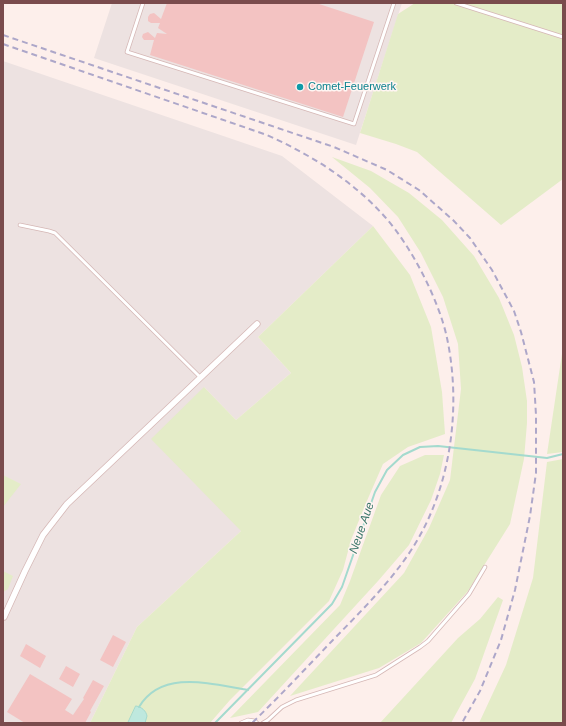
<!DOCTYPE html>
<html>
<head>
<meta charset="utf-8">
<style>
  body { margin:0 }
  #map { position:relative; width:566px; height:726px; overflow:hidden; background:#fdefeb; font-family:Helvetica,sans-serif }
  canvas { display:block }
  .frame { position:absolute; inset:0; border:4px solid #7a4c4d; pointer-events:none }
</style>
</head>
<body>
<div id="map">
<canvas width="566" height="726"></canvas>
<div class="frame"></div>
</div>
<script>
const c = document.querySelector('canvas').getContext('2d');
c.lineJoin = 'round';
function fillPath(path, color) { c.fillStyle = color; c.fill(path, 'evenodd'); }
function stroke(path, color, width, dash) { c.strokeStyle = color; c.lineWidth = width; c.lineCap = dash ? 'butt' : 'round'; c.setLineDash(dash || []); c.stroke(path); }
function drawText(font, color, halo, rows, align = 'center') {
  c.font = font + ' Helvetica,sans-serif'; c.lineWidth = 3; c.setLineDash([]); c.textBaseline = 'middle'; c.strokeStyle = halo; c.fillStyle = color; for (const [text, x, y, turn = 0] of rows) {
    c.save(); c.translate(x, y); c.rotate((+turn || 0) * Math.PI / 180); c.textAlign = isNaN(turn) ? turn : align; if (halo) c.strokeText(text, 0, 0); c.fillText(text, 0, 0); c.restore();
  }
}
fillPath(new Path2D(`
  M112,3H402L356,145L94,58Z
  M3,61L282,156L373,226L258,337L291,373L236,420L204,387L241,531L137,627L90,723H3Z`), '#ede2e1');
fillPath(new Path2D(`
  M415,3H563V179L501,225L417,152L396,144L360,133L398,14Z
  M332,157L371,171L409,193L442,220L474,256L499,298L514,335L522,367L527,401V423L524,459L510,524L468,591L421,643L379,668L290,696L404,573L429,528L450,480L461,389L458,344L443,297L421,253L398,217L370,188Z
  M373,226L410,275L431,327L442,392L445,434L408,447L383,464L366,503L351,540L343,570L329,601L230,700L210,723H90L137,627L241,531L151,439L204,387L236,420L291,373L258,337Z
  M563,347V452L547,454Z
  M425,455H444L440,474L431,500L409,545L378,581L258,712L230,718L340,605L350,581L381,495L400,466Z
  M563,459V723H479L506,665L533,578L547,462Z
  M3,475L21,484L3,507Z
  M3,571L13,576L8,589L3,592Z
  M498,597L503,600L475,679L451,723H380L458,638L480,619Z`), '#e4ecc8');
const water = new Path2D(`
  M136,706C142,707 146,711 147,716L145,723H128Z`);
fillPath(water, '#bee8de');
stroke(water, '#a4dace', 1);
stroke(new Path2D(`
  M139,707C162,669 211,684 248,690
  M215,723L332,604L342,587L375,492L387,470L403,455L420,447L438,446L547,458L563,454`), '#a4dace', 2);
fillPath(new Path2D(`
  M167,3H316L374,22L343,117L150,55L154,40H144L142,37L143,34L148,32L155,38L157,33L167,34L158,28L160,23H151L148,21V17L150,14L154,13L161,19Z
  M113,635L126,642L113,667L100,660Z
  M26,644L46,656L40,668L20,656Z
  M66,666L80,674L73,687L59,679Z
  M30,674L72,699L65,710L73,715L84,699L83,698L93,680L104,686L90,711L91,712L85,723H25L7,712Z`), '#f3c3c2');
const service = new Path2D(`
  M143,3L127,52L354,124L394,3
  M456,3L563,37
  M20,225L49,231L55,233L200,377
  M241,723L248,720L255,721L257,723
  M263,723L268,720L282,707L296,700L376,675L420,647L428,641L469,594L485,567`);
const minor = new Path2D(`
  M4,617L25,571L43,535L67,504L257,324`);
stroke(service, '#d5b7b5', 4.5);
stroke(minor, '#d5b7b5', 7);
stroke(service, '#fff', 3);
stroke(minor, '#fff', 5.5);
stroke(new Path2D(`
  M3,35L334,147L387,170L419,190L453,220L470,238L492,270L514,311L521,332L534,382L536,415V473L530,516L515,590L501,640L480,691L462,723
  M3,44L267,135C311,155 352,180 385,217C411,246 439,300 447,338C461,404 452,480 418,539C396,577 363,609 332,641C306,668 280,696 252,723`), '#ada7c9', 2, [6, 4]);
for (const [x, y, r, color] of [
  [300,87,4,"#0f9aa8"]
]) { const dot = new Path2D(); dot.arc(x, y, r, 0, 2 * Math.PI); c.fillStyle = color; c.fill(dot); stroke(dot, '#fff5f2', 1.5); }
drawText('11px', '#0d838f', '#fff5f2', [
  ["Comet-Feuerwerk",308,87]
], 'left');
drawText('italic 12px', '#3c776b', '#fff5f2', [
  ["Neue Aue",362,528,-71]
]);
</script>
</body>
</html>
